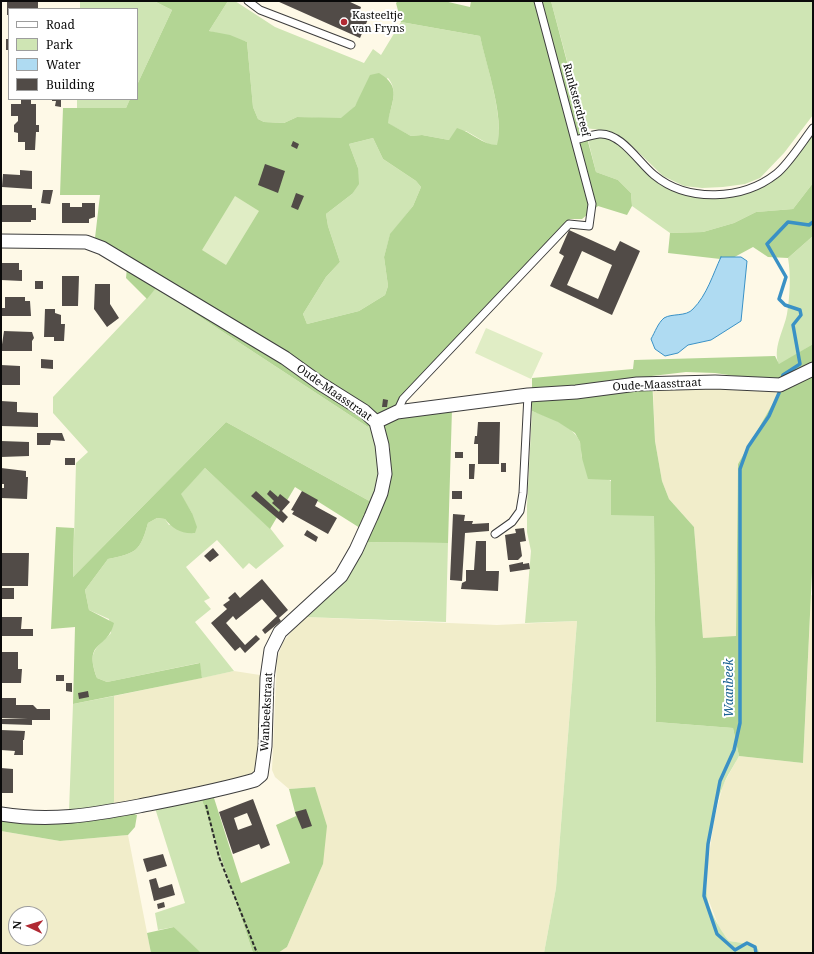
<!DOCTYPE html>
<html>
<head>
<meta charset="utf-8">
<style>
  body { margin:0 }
  #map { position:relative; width:814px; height:954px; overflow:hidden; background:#fef9e7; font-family:"Noto Serif",serif }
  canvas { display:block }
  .frame { position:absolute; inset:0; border:2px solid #0a0a0a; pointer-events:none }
  .legend { position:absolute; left:8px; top:8px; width:130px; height:92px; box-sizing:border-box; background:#fff; border:1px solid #9d9d9d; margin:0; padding:5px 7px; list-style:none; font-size:12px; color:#0a0a0a }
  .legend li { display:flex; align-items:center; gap:8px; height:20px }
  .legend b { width:20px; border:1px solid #9d9d9d }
  .north { position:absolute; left:8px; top:906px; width:40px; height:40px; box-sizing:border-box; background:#fff; border:1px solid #9d9d9d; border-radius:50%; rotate:274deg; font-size:11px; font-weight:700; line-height:16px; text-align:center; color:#0a0a0a }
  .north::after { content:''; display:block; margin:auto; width:14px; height:18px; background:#b12a34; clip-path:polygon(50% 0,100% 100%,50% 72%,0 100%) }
</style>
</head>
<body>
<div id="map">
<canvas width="814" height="954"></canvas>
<div class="frame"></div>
<ul class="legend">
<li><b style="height:5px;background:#fff"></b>Road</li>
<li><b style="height:11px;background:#cfe5b4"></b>Park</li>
<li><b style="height:11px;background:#afdbf2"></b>Water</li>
<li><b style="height:11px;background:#514b47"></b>Building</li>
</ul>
<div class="north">N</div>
</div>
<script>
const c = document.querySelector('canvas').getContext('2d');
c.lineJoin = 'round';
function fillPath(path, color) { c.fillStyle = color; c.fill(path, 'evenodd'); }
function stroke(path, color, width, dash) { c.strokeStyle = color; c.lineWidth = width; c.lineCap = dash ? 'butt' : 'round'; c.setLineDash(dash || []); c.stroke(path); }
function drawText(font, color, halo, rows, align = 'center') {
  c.font = font + ' "Noto Serif",serif'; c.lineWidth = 4; c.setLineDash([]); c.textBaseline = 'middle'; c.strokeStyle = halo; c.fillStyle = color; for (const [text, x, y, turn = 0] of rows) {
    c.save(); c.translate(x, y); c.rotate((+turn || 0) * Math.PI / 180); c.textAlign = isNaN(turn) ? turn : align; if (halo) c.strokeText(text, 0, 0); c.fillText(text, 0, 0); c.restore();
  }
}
fillPath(new Path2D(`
  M703,387L780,391L738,464L736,637L703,638L694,527L669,499L662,481L655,441L653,389Z
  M811,595L813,596V953H760L756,945L729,941L720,930L707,896L706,876L714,820L723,785L739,756L803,763Z
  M304,617L497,625L577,621L556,888L544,953H278L287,947L323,864L315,787L289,789L275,777L272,770L277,659L283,642Z
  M234,671L260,675L259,758L257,773L218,784L114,804V696Z
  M1,831L60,841L128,835L151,953H1ZM16,914H40V938H16Z`), '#f1edca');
fillPath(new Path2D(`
  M80,1H154L172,10L137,85V9H80Z
  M228,1H235L275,27L364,63L373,49L381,55L401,22L480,36C487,67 503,113 498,145H490L466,131L449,140L422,135L411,136L387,123C391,107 399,91 388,78L362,94L355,106L341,119L297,117L284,123L264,122L258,119L253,107L247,42L209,31Z
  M551,1H813V115L784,153L760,178L745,184L723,187L702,188L684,186L663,176L629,143L609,131L585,128Z
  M77,99H130L126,108H77Z
  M813,133V183L793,209L756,212L734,223L703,232L670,233L632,206L631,193L618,180L596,172L587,136L605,138L616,142L634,160L672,189L699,198L746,190L764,183Z
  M373,138L383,159L416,181L421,187L413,206L390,235L384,257L388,286L385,295L359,311L307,324L303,314L326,277L340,262L328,226L326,214L352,194L358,168L349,144Z
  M813,236V344L779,365C772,349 784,330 787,314C790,295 791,276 788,258Z
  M156,288L368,427L373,420C380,449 381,475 373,503L226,422L73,577L76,463L88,452L53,413V397Z
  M532,411C548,417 571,424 579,440C582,445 581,453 582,458L654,516L656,722L733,728L739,756C734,766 727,775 723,786C712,813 704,866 707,894C708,909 720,930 729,941L756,945L760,953H544L556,888L577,621L525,623L531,551L527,532V506Z
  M205,468L270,528L284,546L256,569L249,563L243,569L217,540L186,567L210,598L204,601L211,609L195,622L234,671L202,678L199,663L107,682L97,678C88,652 93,651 111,633L109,619L89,610L85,590L108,559C136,553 140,552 148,523L157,518L165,519L169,525L192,513L180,494Z
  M364,542L448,543L446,622L304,617Z
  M114,696V804L69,811L73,704Z
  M202,800L253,953H200L174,927L158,930L155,913L185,903L155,808Z`), '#cfe5b4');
fillPath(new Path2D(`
  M154,1H228L209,31L230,35L247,42L253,107L258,119L264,122L284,123L297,117L341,118L355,106L370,75L379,73C403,87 391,101 388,123L411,136L422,135L449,140L457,128C471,132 483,145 497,145C505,118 486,65 480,36L401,22L396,3L398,1H444L470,7L471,1H551L596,172L618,180L631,193L632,206L627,215L598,206L582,219H570L402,398L403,407L452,409L448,543L364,542L390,483V448L379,414L368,427L156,288L147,299L126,278L128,258L95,238L100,195H60L63,108H126L130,99H137V85L172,10ZM373,138L383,159L416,181L421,187L413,206L390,234L384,257L388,286L385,295L359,311L307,324L303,314L326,277L340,262L328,226L326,214L352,194L359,184L358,168L349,144Z
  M813,183V236L788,258L768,257L753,247L729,260L668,253L670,233L703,232L734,223L756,212L793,209Z
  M813,344V364L776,382L715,373L686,372L652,376L655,441L662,481L669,499L694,527L703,638L736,636L738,464L780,391L813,376V551L803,763L739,756L733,728L656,722L654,516L611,515V480L588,479L582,458L580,442L575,433L558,422L532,411V378L633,369L634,360L775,356L779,364Z
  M226,422L373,503L360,528L295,487L270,529L205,468L181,494L192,513L197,527L195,533C181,534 173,529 165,519L157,518L148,523C140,552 136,553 108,559L85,590L89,610L114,623C107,651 83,639 97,678L107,682L200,663L202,678L73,704L75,627L51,629L56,527L74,528L73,577Z
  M315,787L327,826L323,864L287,947L278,953H253L202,800L214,798L241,883L290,863L276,825L296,816L289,789Z
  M129,812L137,815L135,827L128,835L60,841L1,831V818Z
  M174,927L200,952V953H151L147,933Z`), '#b3d594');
fillPath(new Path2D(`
  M235,196L259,211L226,265L202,250Z
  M486,328L543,353L531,379L475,353Z`), '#e0edc5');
const water = new Path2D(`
  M721,257H741L747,261L741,321L711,340L688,345L678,353L665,356L655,349L651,339C655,332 658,323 664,318C672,313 686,317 693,309C707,295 713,274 721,257Z`);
fillPath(water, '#afdbf2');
stroke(water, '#3a91c5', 1);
stroke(new Path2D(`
  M782,379L783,375L800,364L793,325L801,315L800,310L785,305L779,299L786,277L767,244L788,222L809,225L813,222
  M756,953L755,947L747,943L735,950L717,934L704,896L708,844L720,781L734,750L740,723V469L748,447L769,416L779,393`), '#3a91c5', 3.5);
fillPath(new Path2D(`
  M7,1H38V9H9V15H7Z
  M277,1H348L361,7L359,13L369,17L360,38Z
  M6,39H9V50H6Z
  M21,99H31V104H36V125H39V132H36L35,150H25V142H18V133L14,132V125L18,121V116H11V104H21Z
  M52,99H61V107L55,106L56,101H52Z
  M293,141L299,144L297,149L291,146Z
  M265,164L285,171L278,193L258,185Z
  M20,170L32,171V189L2,187L3,174L20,175Z
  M43,190H53L50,204L41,203Z
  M296,193L304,196L298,210L291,207Z
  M62,203H70V207H82V203H95V217L89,219V223H62Z
  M2,205H32V208H36V220H31V222H2Z
  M569,230L615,251L620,241L640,251L612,315L550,286L564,256L559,253ZM582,251L612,265L598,299L567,285Z
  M1,263H19V270H22V281L1,280Z
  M62,276H79L78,306H62Z
  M35,281H43V289H35Z
  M95,284H110V304L119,318L107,327L94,309Z
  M5,297H25V301H30L31,316H2V308H5Z
  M45,309H55V313L61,315V324H65L64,341H54V337H44Z
  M4,331L32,332L34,338L32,341V351H1Z
  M41,359L53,360V369L41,368Z
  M1,365L20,366V385H1Z
  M383,399L388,400L387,407H382Z
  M1,401L17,402V412L38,413V427L1,426Z
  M478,422H500L499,464H478V444H474L475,436H477Z
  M37,433H62L65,441L51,440L50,445H37Z
  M1,441L29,442V456L1,457Z
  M455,452H463V458H455Z
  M65,458H75V465H65Z
  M501,463H506V472H501Z
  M469,464H475L474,479H469Z
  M1,468L26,471V477H28L27,499L1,498L2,488H4V484H1Z
  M270,490L278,497L280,494L290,502L282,511L288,517L283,523L251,496L256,491L279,512L280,510L272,503L274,501L267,494Z
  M302,491L318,500L315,506L337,518L328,534L292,514L294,511L291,510Z
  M452,491H462V499H452Z
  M453,514L465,515L464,521H473L472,524L489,523V531L465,533L462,581L450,580Z
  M524,528L526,541L520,542L522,556L518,560H508L505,535L516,533L515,529Z
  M307,530L318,537L316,542L304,535Z
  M476,541H486V571H499L498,591L461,589L462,583L466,581V570H474Z
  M213,548L219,555L210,562L204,556Z
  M2,553H29L28,586H1Z
  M523,562V564L529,563L530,569L510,572L509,565Z
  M262,579L288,610L279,618L281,621L265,634L262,630L277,616L262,599L236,620L233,616L226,623L245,645L256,635L260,639L245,653L240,647L235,651L211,623L227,609L223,605L230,600L228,598L235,592L240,598Z
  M2,588H14V599H2Z
  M1,617H22L21,629H33V636H1Z
  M1,652H18V669H22L21,683H1Z
  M56,675H64V681H56Z
  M66,683H72V692L66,691Z
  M88,691L89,697L79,699L78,693Z
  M1,698H16V705H33L37,709H50V720H32V725L1,724V719H28L1,718Z
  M1,730L25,731L24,740H23V755H14L15,751L1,750Z
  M1,768L13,769V793H1Z
  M253,799L270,845L261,849L259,844L233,854L219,812ZM247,813L252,825L238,830L234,818Z
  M306,809L312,826L302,829L295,812Z
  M163,854L167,866L147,872L143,859Z
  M156,878L159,888L172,884L175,895L154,901L149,880Z
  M164,902L165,907L158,909L157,904Z`), '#514b47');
const service = new Path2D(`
  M248,1L260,10L351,45
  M575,140C583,138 591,135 599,134C621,132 639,163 654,175C688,203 743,200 776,174C788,165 803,141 813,128
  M397,412L403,399L569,224L589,226L592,204L538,1
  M495,534L512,522L520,511L523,493L528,395`);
const minor = new Path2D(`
  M1,241L86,242L102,248L285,358L321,384L364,411L376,422
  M376,422L397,412L528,395L576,392L637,384L715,382L780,385L813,369
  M1,814C51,822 91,815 139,806C179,798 217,791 255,780L261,775L265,746L267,678L271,650L280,632L341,576L356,550L371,517L381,493L385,474L382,445L376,422`);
stroke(service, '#3d3d3d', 9);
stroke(minor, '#3d3d3d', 15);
stroke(new Path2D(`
  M206,805L219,857L257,953`), '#2c2c2c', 2, [4, 2]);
stroke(service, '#fff', 7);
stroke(minor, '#fff', 13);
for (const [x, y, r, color] of [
  [344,22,4,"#b12a34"]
]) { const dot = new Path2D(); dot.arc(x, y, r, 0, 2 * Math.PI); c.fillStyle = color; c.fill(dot); stroke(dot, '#fff', 1.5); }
drawText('11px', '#0a0a0a', '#fff', [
  ["Kasteeltje",352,16],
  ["van Fryns",352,29]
], 'left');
drawText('11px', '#0a0a0a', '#fff', [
  ["Runksterdreef",576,100,75],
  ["Oude-Maasstraat",657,385,-3],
  ["Oude-Maasstraat",334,393,35],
  ["Wanbeekstraat",267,712,-87]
]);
drawText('italic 12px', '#1b6293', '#fff', [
  ["Waanbeek",730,688,-90]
]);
</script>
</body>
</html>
